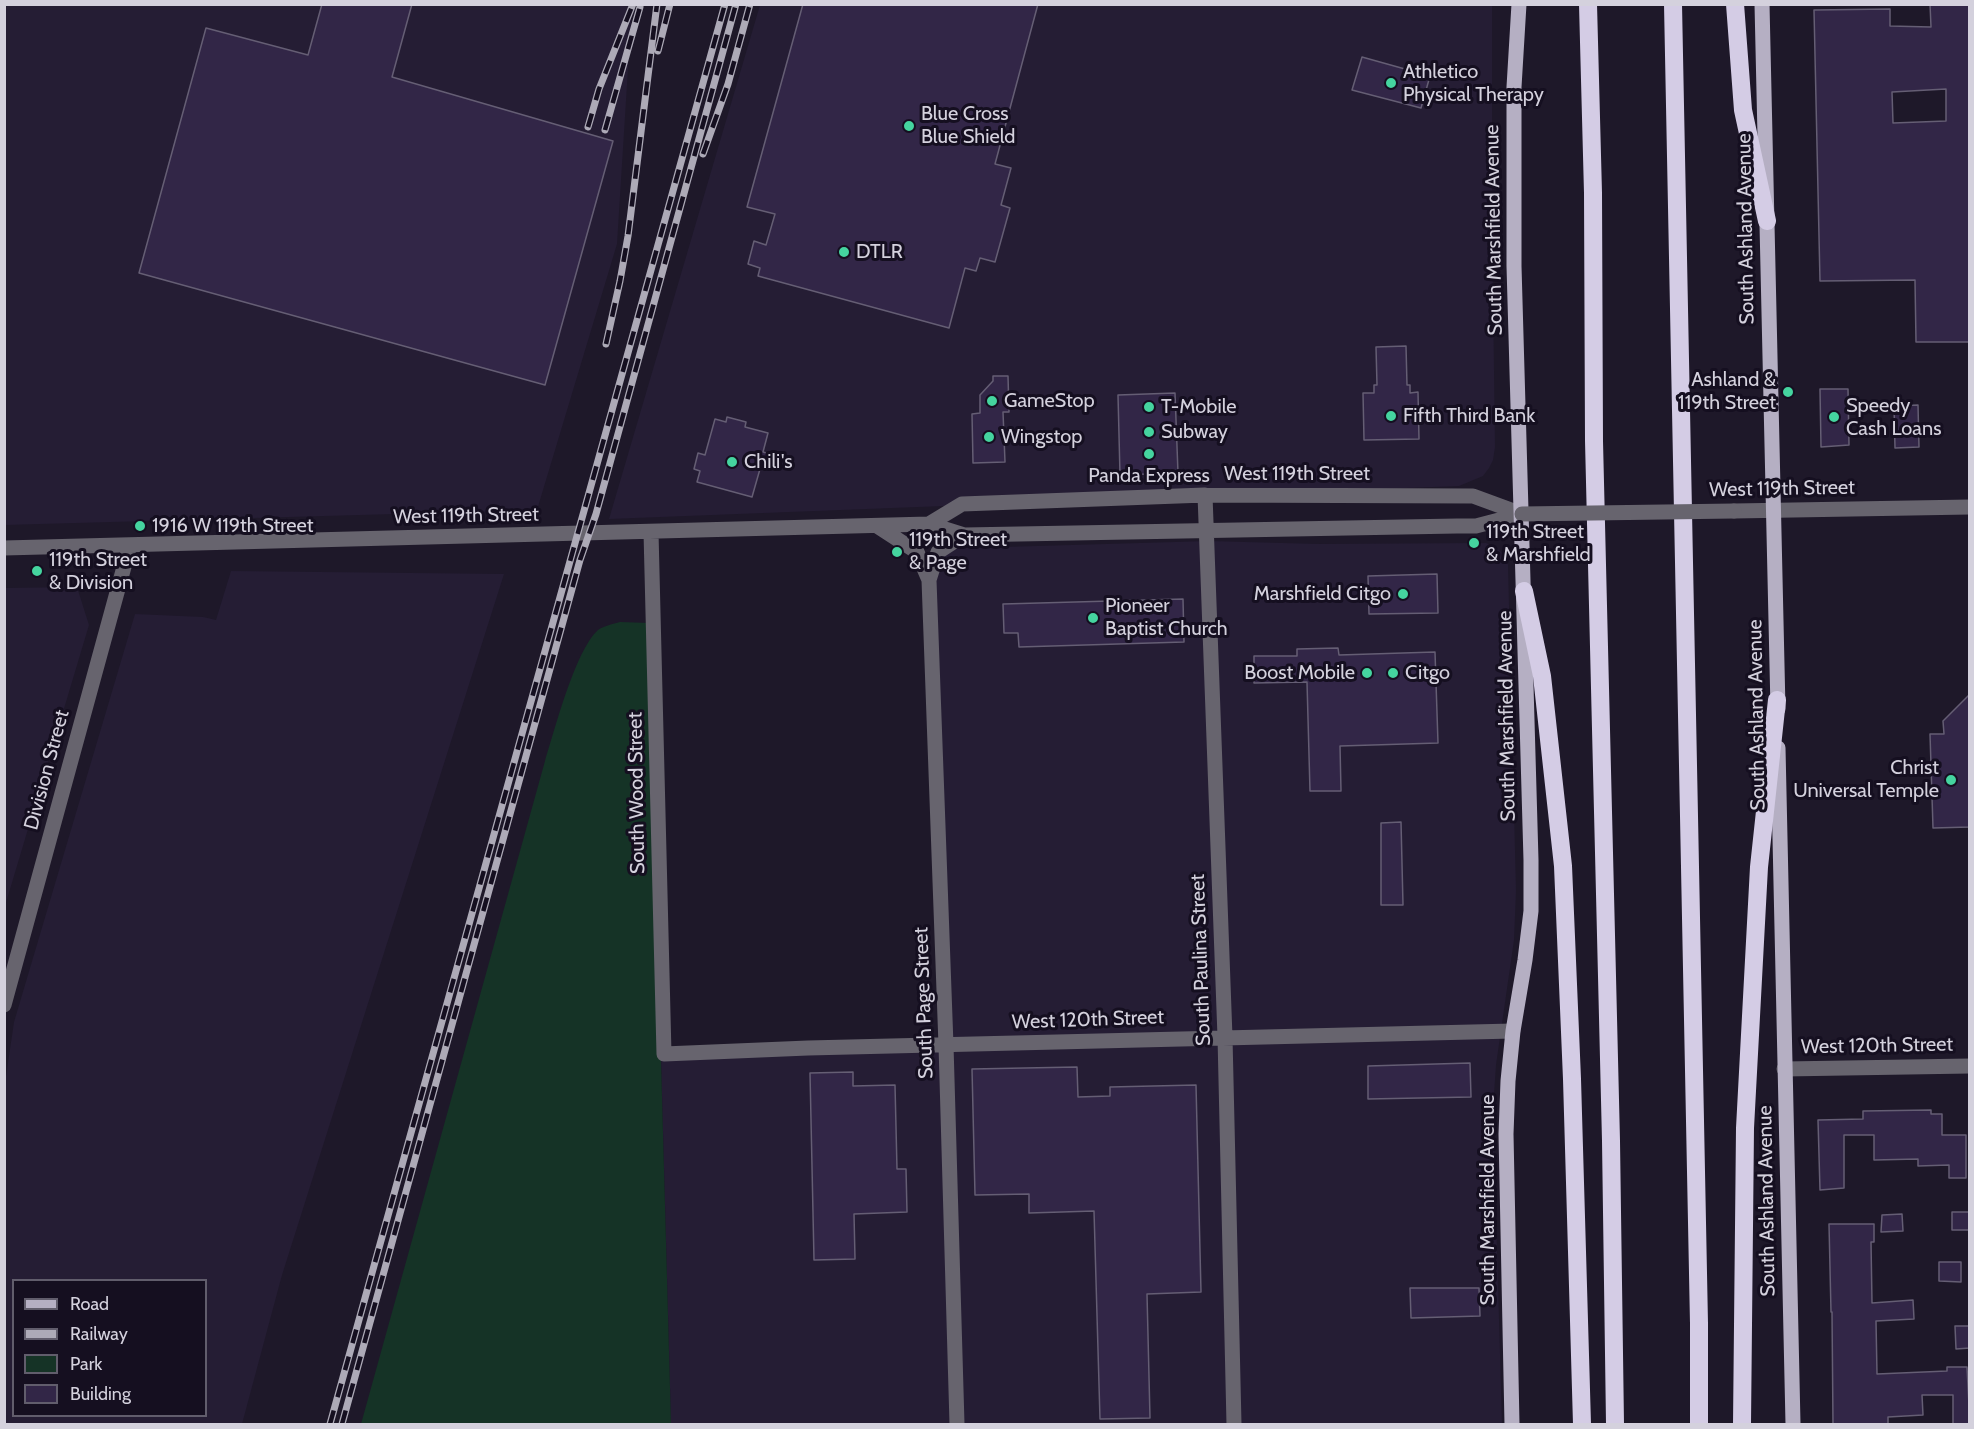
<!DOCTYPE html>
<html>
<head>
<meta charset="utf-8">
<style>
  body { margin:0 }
  #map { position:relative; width:1974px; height:1429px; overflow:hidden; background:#1e1829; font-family:Cabin,sans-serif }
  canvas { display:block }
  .frame { position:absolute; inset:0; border:6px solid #d4d1dd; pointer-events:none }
  .legend { position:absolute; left:12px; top:1279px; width:195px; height:138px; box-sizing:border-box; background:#150f20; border:2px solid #615d6c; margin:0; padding:8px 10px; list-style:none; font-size:18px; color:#d4d1dd }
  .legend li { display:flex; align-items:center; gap:12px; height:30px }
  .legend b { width:30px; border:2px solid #615d6c }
</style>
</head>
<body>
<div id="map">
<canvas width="1974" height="1429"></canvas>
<div class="frame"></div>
<ul class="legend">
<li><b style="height:8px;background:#b5afc3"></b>Road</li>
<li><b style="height:8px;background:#adaab7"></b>Railway</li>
<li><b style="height:16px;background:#153326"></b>Park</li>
<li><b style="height:16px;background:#322647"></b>Building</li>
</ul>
</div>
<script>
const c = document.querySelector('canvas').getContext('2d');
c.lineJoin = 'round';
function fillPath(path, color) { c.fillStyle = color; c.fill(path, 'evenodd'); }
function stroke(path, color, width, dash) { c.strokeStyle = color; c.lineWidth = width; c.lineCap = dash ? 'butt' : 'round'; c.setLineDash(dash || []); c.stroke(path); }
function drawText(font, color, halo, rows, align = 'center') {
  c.font = font + ' Cabin,sans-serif'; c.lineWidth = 6; c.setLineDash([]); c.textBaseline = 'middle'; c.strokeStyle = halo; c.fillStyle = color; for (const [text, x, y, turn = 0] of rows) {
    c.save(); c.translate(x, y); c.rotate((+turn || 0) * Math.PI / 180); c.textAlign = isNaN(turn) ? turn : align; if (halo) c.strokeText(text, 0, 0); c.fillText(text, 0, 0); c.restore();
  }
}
fillPath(new Path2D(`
  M4,5H632L617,244L537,510L5,525Z
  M760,5H1492V218L1495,447L1493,460L1489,468L1483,476L1459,486L609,519Z
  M1209,541L1318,544L1486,543L1495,547L1505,555L1508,565L1516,891L1514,940L1496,1065L1493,1109L1502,1424H671L661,1057L950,1050L934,549Z
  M231,571L504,574L282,1275L242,1424H5L4,1090L14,1022L135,614L203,617L216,620ZM206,1280V1416H14V1280Z
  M77,587L89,625L5,906V588Z`), '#251d34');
fillPath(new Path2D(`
  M620,622L649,623L671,1424H361L545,761C555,729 575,651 598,630C604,626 613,624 620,622Z`), '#153326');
const building = new Path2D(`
  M322,4H412L392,77L613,141L545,385L139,273L206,28L308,55Z
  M803,4H1038L995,164L1011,168L1001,205L1010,208L995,262L980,258L976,271L965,268L949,328L758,276L760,268L748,264L754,241L766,245L775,214L747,207Z
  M1930,4H1970V342H1916L1915,280L1820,281L1814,10L1890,9V26L1931,27ZM1946,89V121L1893,123L1892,92Z
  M1362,57L1430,76L1421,108L1352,90Z
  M1406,346L1407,385H1410V393L1418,392L1419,439L1364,440L1363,393H1374V385H1377L1376,347Z
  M993,376H1008L1009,412H1003L1005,462L973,463L972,414L980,413V395L993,381Z
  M1820,389H1848L1849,445L1821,447Z
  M1175,393L1178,473L1120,475L1118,395Z
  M1918,405L1919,447L1895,448L1894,406Z
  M727,417L746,422L745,427L768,433L763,452L770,454L766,470L760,469L752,497L697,482L700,471L694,469L698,453L705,455L715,419L726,422Z
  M1437,574L1438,613L1369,614L1368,576Z
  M1183,599L1184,642L1019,647L1018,633H1004L1003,604Z
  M1338,648L1339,655L1435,652L1438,743L1340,746L1341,791H1310L1307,682L1254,683V656H1297V649Z
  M1970,694V827L1933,828L1930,734H1944L1943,721Z
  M1401,822L1403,905H1381V823Z
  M1470,1063L1471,1097L1368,1099V1066Z
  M1077,1067L1078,1097L1110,1096V1087L1196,1085L1201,1292L1147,1294L1150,1418L1100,1419L1094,1211L1029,1213V1194L975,1195L972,1069Z
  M853,1072V1086L895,1085L897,1169H906L907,1212L854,1214L855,1259L814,1260L810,1073Z
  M1931,1110V1114H1942V1135H1966V1178H1949V1165L1918,1166V1159L1874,1160V1135H1844V1188L1820,1190L1818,1120L1863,1119V1111Z
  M1952,1212H1970V1230H1952Z
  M1902,1214L1903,1231L1881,1232L1882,1215Z
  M1829,1224H1874V1242H1871L1872,1303L1913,1300L1914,1319L1876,1321L1877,1374L1947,1371V1367H1967L1970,1425H1953V1395H1922L1923,1415L1888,1417V1425H1833L1832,1312H1831Z
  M1939,1262H1961V1282L1939,1281Z
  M1410,1288H1479L1480,1316L1411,1318Z
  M1955,1326H1970V1348L1956,1349Z`);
fillPath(building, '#322647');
stroke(building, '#655e74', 1.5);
stroke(new Path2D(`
  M1205,495L1225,1037L1234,1424
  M1734,511L1970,507
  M929,524L962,504L1205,495L1473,496L1522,514
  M877,526L917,552L929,580
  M651,532L664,1054L808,1048L1513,1031
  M4,548L929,524L964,535L1457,526H1476L1522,514
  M4,1005L130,545
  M1784,1069L1970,1066
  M957,1424L946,1045L929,580L938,552L964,535`), '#67646e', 15);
stroke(new Path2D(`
  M1762,4L1778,709
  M1778,748L1793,1424
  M1512,1424L1506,1134L1508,1081L1513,1031L1525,960L1531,911V860L1514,266V87L1519,4`), '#b5afc3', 15);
stroke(new Path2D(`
  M1588,4L1593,193L1594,441L1611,1141L1615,1424
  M1673,4L1699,1323V1424
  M1735,4L1743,110L1767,221
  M1524,591L1542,676L1563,866L1572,1079L1582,1424
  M1742,1424L1745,1128L1759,867L1777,700`), '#d4cce5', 18);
const rail = new Path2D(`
  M658,51L670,4
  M588,127L599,89L633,4
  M605,130L640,7
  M703,154L728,84L750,4
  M606,344L620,281L628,236L657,4
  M330,1424L725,4
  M342,1424L580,560L596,514L736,4`);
stroke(rail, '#adaab7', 7);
stroke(rail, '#150f20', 4.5, [14]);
stroke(new Path2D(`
  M1522,514L1734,511`), '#67646e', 15);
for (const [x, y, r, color] of [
  [1391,83,6,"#45d49f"],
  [909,126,6,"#45d49f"],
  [844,252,6,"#45d49f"],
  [1788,392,6,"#45d49f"],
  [992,401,6,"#45d49f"],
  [1149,407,6,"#45d49f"],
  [1391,416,6,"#45d49f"],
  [1834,417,6,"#45d49f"],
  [1149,432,6,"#45d49f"],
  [989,437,6,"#45d49f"],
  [1149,454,6,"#45d49f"],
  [732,462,6,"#45d49f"],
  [140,526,6,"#45d49f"],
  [1474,543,6,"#45d49f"],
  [897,552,6,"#45d49f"],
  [37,571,6,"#45d49f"],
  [1403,594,6,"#45d49f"],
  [1093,618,6,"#45d49f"],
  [1367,673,6,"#45d49f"],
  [1393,673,6,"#45d49f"],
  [1951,780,6,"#45d49f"]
]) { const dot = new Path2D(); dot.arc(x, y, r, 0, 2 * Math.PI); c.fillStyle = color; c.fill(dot); stroke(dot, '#150f20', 2); }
drawText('20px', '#d4d1dd', '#150f20', [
  ["Athletico",1403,72],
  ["Physical Therapy",1403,95],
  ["Blue Cross",921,114],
  ["Blue Shield",921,137],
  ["DTLR",856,252],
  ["Ashland &",1776,380,"right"],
  ["119th Street",1776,403,"right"],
  ["GameStop",1004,401],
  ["Speedy",1846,406],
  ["Cash Loans",1846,429],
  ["T-Mobile",1161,407],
  ["Fifth Third Bank",1403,416],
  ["Subway",1161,432],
  ["Wingstop",1001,437],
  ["Chili's",744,462],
  ["Panda Express",1149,476,"center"],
  ["1916 W 119th Street",152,526],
  ["119th Street",1486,532],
  ["& Marshfield",1486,555],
  ["119th Street",909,540],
  ["& Page",909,563],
  ["119th Street",49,560],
  ["& Division",49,583],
  ["Marshfield Citgo",1391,594,"right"],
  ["Pioneer",1105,606],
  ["Baptist Church",1105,629],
  ["Boost Mobile",1355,673,"right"],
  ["Citgo",1405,673],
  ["Christ",1939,768,"right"],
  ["Universal Temple",1939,791,"right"]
], 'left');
drawText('20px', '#d4d1dd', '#150f20', [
  ["South Ashland Avenue",1746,229,-91],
  ["South Marshfield Avenue",1494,230,-91],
  ["West 119th Street",1297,474],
  ["West 119th Street",1782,489,-1],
  ["West 119th Street",466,516,-1],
  ["South Ashland Avenue",1757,715,-91],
  ["South Marshfield Avenue",1507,716,-91],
  ["Division Street",47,770,-75],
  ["South Wood Street",637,793,-91],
  ["South Paulina Street",1201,960,-92],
  ["South Page Street",924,1003,-92],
  ["West 120th Street",1088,1020,-2],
  ["West 120th Street",1877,1046,-1],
  ["South Marshfield Avenue",1488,1200,-90],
  ["South Ashland Avenue",1767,1201,-91]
]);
</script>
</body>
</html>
